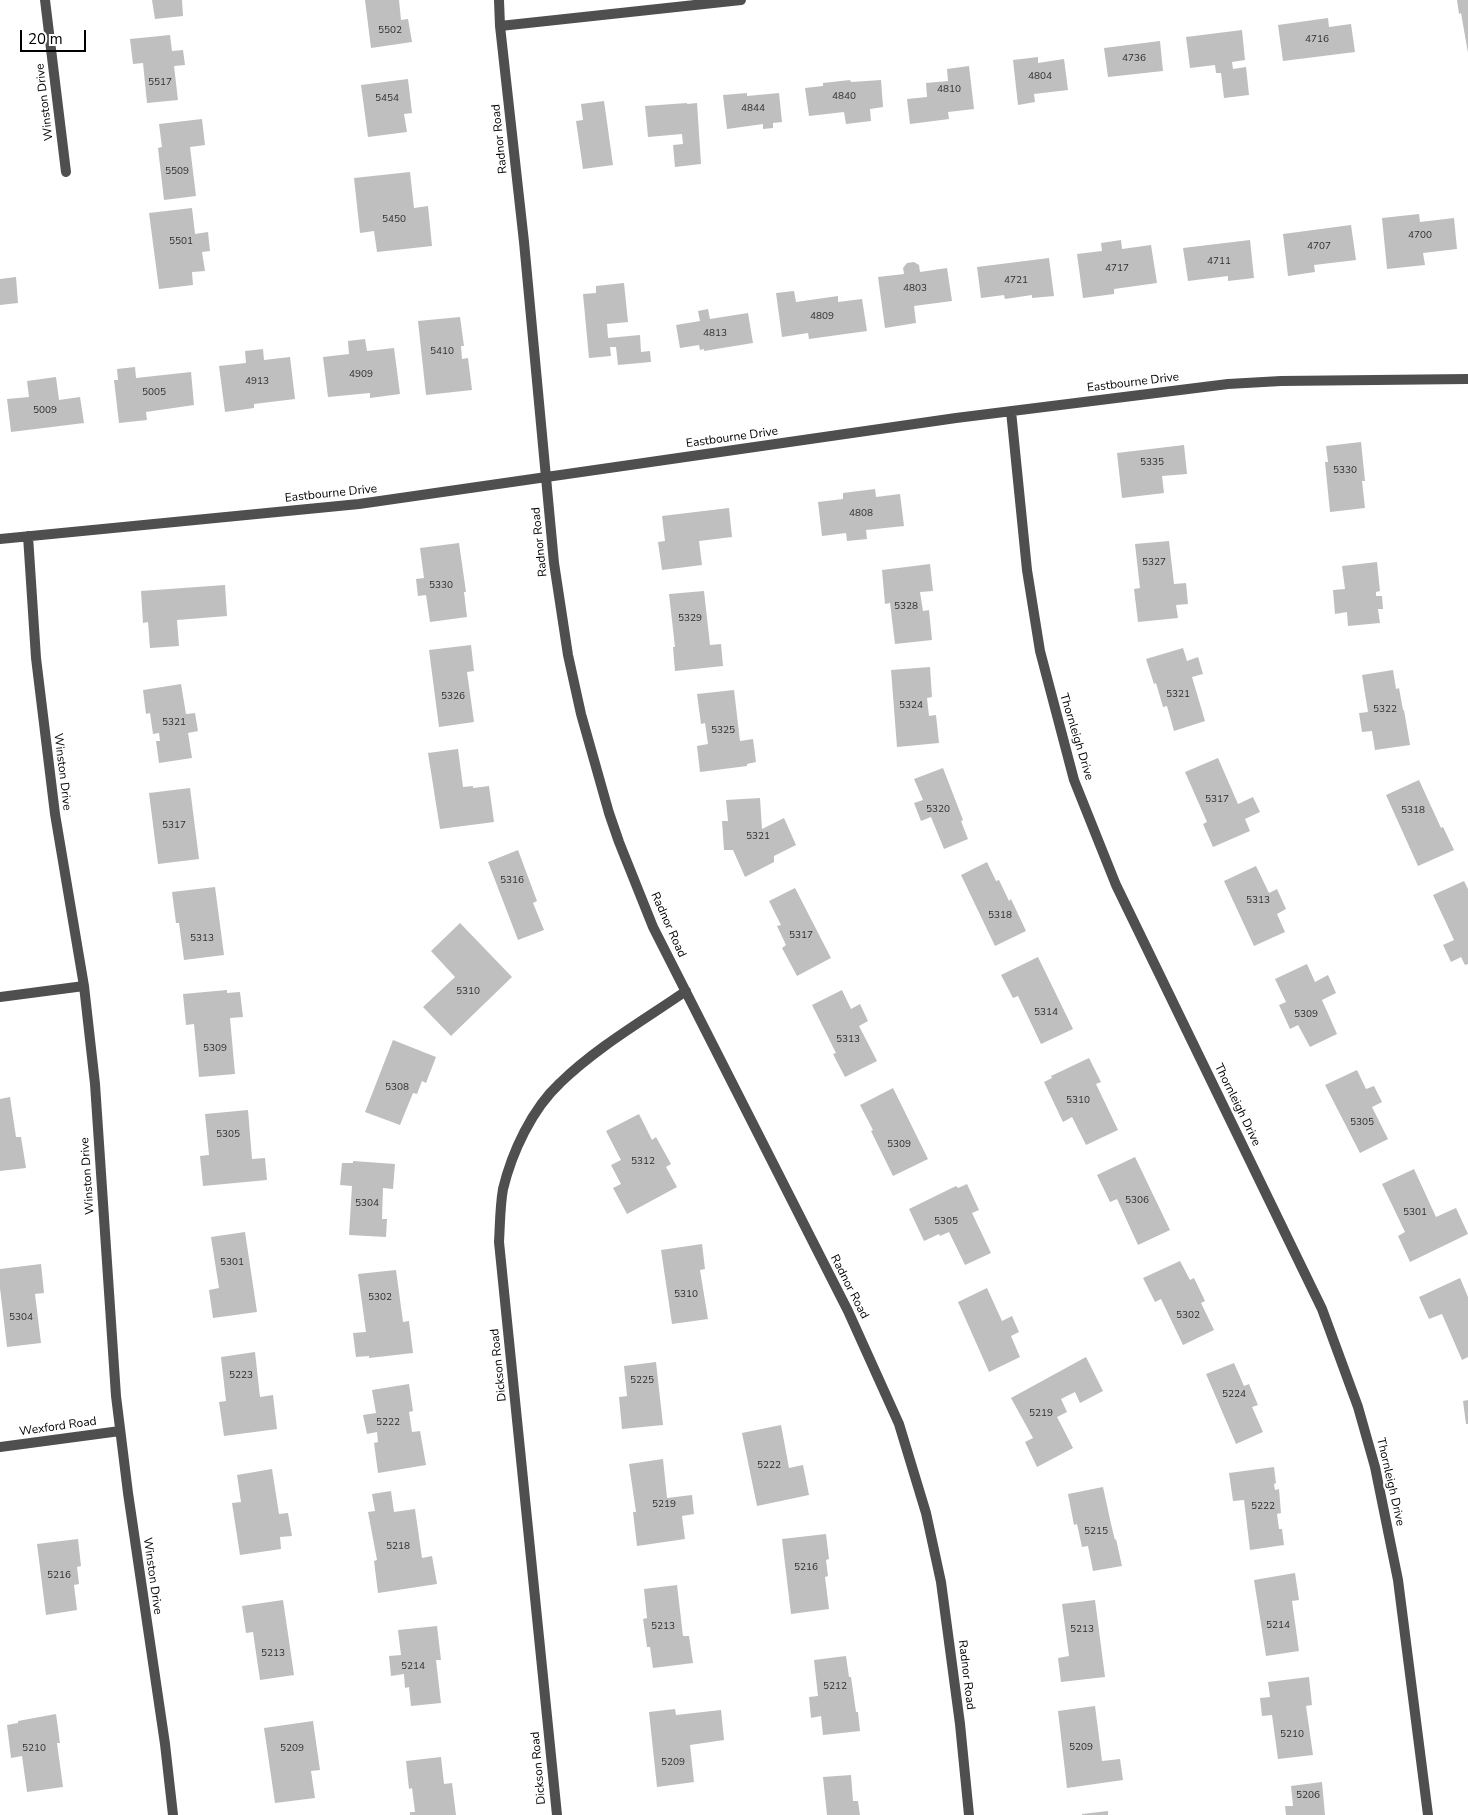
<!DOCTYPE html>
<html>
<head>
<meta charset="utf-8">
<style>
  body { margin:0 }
  #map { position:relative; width:1468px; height:1815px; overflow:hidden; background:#fff; font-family:"Nunito Sans",sans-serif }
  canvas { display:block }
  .scale { position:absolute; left:20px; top:30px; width:66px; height:22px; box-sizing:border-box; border:2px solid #000; border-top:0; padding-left:6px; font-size:15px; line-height:18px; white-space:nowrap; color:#000; -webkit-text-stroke:4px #fff; paint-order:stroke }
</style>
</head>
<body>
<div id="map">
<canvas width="1468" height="1815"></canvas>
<div class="scale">20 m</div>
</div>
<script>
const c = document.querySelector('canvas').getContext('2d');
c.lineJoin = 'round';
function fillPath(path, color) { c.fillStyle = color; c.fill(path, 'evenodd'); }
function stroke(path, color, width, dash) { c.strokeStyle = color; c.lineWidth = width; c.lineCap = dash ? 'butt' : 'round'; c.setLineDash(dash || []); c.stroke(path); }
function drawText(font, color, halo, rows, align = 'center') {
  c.font = font + ' "Nunito Sans",sans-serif'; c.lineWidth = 4.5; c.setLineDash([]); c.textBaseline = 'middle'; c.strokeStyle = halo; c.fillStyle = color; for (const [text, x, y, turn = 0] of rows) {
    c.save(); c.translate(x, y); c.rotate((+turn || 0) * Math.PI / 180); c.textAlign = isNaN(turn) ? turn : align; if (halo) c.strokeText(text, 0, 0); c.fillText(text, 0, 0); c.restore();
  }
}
fillPath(new Path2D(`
  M152,0H182L183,16L155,19Z
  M365,0H399L401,20L408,19L412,42L371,48Z
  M1457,0H1468V53L1461,13L1459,14Z
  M1328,18L1329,27L1351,24L1355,52L1283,61L1278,25Z
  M1242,30L1245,60L1232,62L1233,69L1246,67L1249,95L1224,98L1221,73H1216L1215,65L1190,68L1186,37Z
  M170,35L172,51L183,50L185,65L174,66L178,100L147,103L143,63L133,64L130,39Z
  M1160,41L1163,71L1108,77L1104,48Z
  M1038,57V63L1064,59L1068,90L1034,94L1035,102L1018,105L1013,60Z
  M969,66L974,109L948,112L949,119L910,124L907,99L927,97L926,83L948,81L947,69Z
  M408,79L412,113L404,114L407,132L368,137L361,85Z
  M850,80L851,82L881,80L883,107L870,109L871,121L846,124L844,112L809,116L805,88L823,86V83Z
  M747,93V96L779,93L782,122L773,123V128L763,129V124L727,129L723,95Z
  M604,101L613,165L583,169L576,121L583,120L581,104Z
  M687,103V104L697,103L701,164L675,167L673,145L683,144L682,134L648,137L645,106Z
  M202,119L205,145L190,147L196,196L164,200L158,148L162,147L159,124Z
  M410,172L414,208L428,206L432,246L377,252L374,231L360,233L354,178Z
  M192,208L195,234L208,232L210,251L202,252L205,271L192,272L193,285L159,289L149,213Z
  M1419,214L1420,222L1454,218L1457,249L1423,253L1425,265L1387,269L1382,218Z
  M1351,225L1356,260L1314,265L1315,272L1288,276L1283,234Z
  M1121,240L1122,249L1151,245L1157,283L1114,289V294L1083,298L1077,254L1102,251L1101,243Z
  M1250,240L1254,278L1228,281V276L1188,281L1183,248Z
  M1049,258L1054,296L1032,298V295L1005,299L1004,295L981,298L977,267Z
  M914,262L919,265L920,272L947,268L952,301L914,306L916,323L885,328L878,277L904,274L903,268L907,263Z
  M16,277L18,303L0,305V279Z
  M624,283L628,322L607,324L608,338L640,335L641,352L650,351L651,362L618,365L616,347H610L611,356L589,358L583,294L596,293V286Z
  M794,291L796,302L838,296V302L862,299L867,331L809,339L808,333L782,337L776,293Z
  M708,309L710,319L748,313L753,343L704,351V349L700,350L699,345L680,348L676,325L700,321L698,311Z
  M460,317L464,346H461L462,359L468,358L472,390L426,395L418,321Z
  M365,339L367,351L394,348L400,394L370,398V393L328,397L323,357L349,354L348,341Z
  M263,349L264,360L290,357L295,399L254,404V408L225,412L219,366L246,363L245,351Z
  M135,367L136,378L191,372L194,405L146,412L147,420L119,423L114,380H118L117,369Z
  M56,377L59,400L80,397L84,423L11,432L7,399L29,397L27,381Z
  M1361,442L1365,481H1362L1365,508L1330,512L1325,462H1328L1326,446Z
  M1184,445L1187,474L1162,476L1164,493L1122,498L1117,453Z
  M875,489L876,497L900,494L904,526L866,530L867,539L847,541L846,533L822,536L818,502L843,499V493Z
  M729,508L732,537L699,541L702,565L662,570L658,542L665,541L662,516Z
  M1169,541L1174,584L1186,583L1188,604L1176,605L1178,618L1138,622L1134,589L1140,588L1135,544Z
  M459,543L466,592H464L467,617L430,622L426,595L418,596L416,579L424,578L420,548Z
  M1377,562L1380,591L1376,592V596H1382L1383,609H1378L1380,623L1348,626L1347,612L1335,614L1333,590L1345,589L1342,566Z
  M930,564L933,591L920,592L923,611L929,610L932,640L895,644L890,603L885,604L882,570Z
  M225,585L227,616L177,620L179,646L150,648L148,622L143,623L141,591Z
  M704,591L710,645L721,644L723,666L675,671L673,647H675L669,594Z
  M471,645L474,671L467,672L474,722L439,727L429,650Z
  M1183,648L1187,661L1198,657L1203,674L1192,677L1205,721L1174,731L1167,706L1163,707L1156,683L1154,684L1146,659Z
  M930,667L932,697L927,698L929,716L936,715L939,743L897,747L891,670Z
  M1393,670L1396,689L1399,688L1403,710H1404L1410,745L1375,750L1372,731L1362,732L1359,713L1368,712L1362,675Z
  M181,684L186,714L195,713L198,731L188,733L192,758L159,763L156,741H160L159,733L153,734L150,713L146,714L143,690Z
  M734,690L740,741L753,739L756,762L747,764V766L700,772L697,746L708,744L705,723L701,724L697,694Z
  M458,749L463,787L473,786V788L489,786L494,822L440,829L428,753Z
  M1218,758L1238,804L1253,797L1260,812L1245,819L1250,831L1213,847L1203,824L1207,822L1185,772Z
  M943,768L963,820L961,821L968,839L944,849L931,817L921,821L914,803L923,800L914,779Z
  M1419,780L1441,828L1443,827L1454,850L1418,866L1386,795Z
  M190,788L199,859L158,864L149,793Z
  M760,798L762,829L784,818L796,845L774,856V862L745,877L733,850H724L722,821H728L726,800Z
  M518,850L537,901L533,903L544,930L518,940L488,862Z
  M987,862L996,881L999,880L1009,901L1011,899L1026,931L995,946L961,875Z
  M1256,866L1269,893L1277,889L1286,909L1277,914L1285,932L1254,946L1224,881Z
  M1464,881L1468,889V964L1465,965L1461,957L1451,962L1443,945L1454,940L1433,895Z
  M215,887L224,955L184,960L179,923H176L172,892Z
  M795,888L831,958L797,976L782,948L786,945L777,926L781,925L769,901Z
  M460,923L512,977L451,1036L423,1007L455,977L431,951Z
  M1038,957L1073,1029L1041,1044L1018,996L1013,998L1001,975Z
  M1307,964L1315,982L1328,975L1336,993L1322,1000L1337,1034L1310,1047L1298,1025L1290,1029L1279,1005L1286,1002L1275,979Z
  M227,990V993L240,992L243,1017L230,1018L235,1074L199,1077L194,1024L186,1025L183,994Z
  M842,990L851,1009L860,1004L868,1021L859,1026L877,1061L845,1077L833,1054L836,1053L812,1005Z
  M393,1040L436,1057L426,1083L422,1081L417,1094L413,1093L400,1125L365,1112Z
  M1089,1058L1101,1082L1096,1084L1118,1130L1086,1145L1072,1117L1063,1122L1044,1082L1052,1078L1051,1076Z
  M1357,1070L1366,1089L1374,1086L1382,1102L1372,1107L1388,1139L1360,1153L1325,1085Z
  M893,1088L928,1159L893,1176L871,1131L873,1130L860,1105Z
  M10,1097L16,1137H21L26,1168L0,1171V1099Z
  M248,1110L252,1159L265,1158L267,1180L203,1186L200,1156L209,1155L205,1114Z
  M639,1114L652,1140L656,1137L671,1164L666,1167L677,1187L627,1214L613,1188L621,1184L611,1165L621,1160L606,1131Z
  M1135,1157L1170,1230L1138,1245L1117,1199L1110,1202L1097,1175Z
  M353,1161L395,1164L393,1189L383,1188L382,1219H387L386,1237L349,1235L352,1186L340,1185L342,1163H353Z
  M1414,1169L1436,1217L1456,1208L1468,1234L1410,1262L1398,1236L1405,1232L1382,1184Z
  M967,1184L979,1210L972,1213L991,1253L965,1265L949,1232L940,1236L939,1234L924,1241L909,1209L956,1186L958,1188Z
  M245,1232L257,1312L213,1318L209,1290L219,1288L211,1237Z
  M702,1244L705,1269L700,1270L708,1319L672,1324L661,1250Z
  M1180,1261L1190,1280L1194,1278L1205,1301L1201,1303L1214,1330L1183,1345L1161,1299L1155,1302L1143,1278Z
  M41,1264L44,1293L35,1294L41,1343L7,1347L0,1288V1269Z
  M396,1270L403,1322L409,1321L413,1353L369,1358V1356L356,1357L353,1333L366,1332L358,1274Z
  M1460,1278L1468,1297V1357L1462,1360L1442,1314L1429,1319L1419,1297Z
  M987,1288L1002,1321L1012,1316L1019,1332L1011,1336L1020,1357L989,1372L958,1302Z
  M255,1352L260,1397L273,1395L277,1429L224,1436L219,1402L226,1401L221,1357Z
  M1086,1357L1103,1391L1080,1403L1075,1392L1061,1399L1067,1412L1057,1417L1073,1448L1037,1467L1025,1442L1033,1438L1011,1398Z
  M656,1362L663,1425L622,1429L619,1397L627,1396L624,1366Z
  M1234,1363L1244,1386L1249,1384L1258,1405L1252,1407L1263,1432L1236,1444L1206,1374Z
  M409,1384L413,1411L409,1412L412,1432L420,1431L426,1465L378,1473L374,1443L378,1442L377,1432L367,1434L363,1415L376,1413L372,1390Z
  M1468,1400V1424H1466L1463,1401Z
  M781,1425L789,1468L803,1465L809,1495L757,1506L742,1433Z
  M663,1459L667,1498L692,1495L694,1514L682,1516L685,1539L637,1546L633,1512H636L629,1464Z
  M1274,1467L1276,1483L1274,1484L1275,1490L1279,1489L1281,1513L1277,1514L1279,1529H1282L1284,1545L1250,1550L1244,1500L1233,1501L1229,1473Z
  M272,1469L279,1514L288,1513L292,1536L280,1537L281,1549L240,1555L232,1503L241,1502L237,1475Z
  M1103,1487L1111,1524L1115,1540L1116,1539L1122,1566L1093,1571L1088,1546L1082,1547L1077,1524L1074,1525L1068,1494Z
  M391,1491L394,1512L415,1509L422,1558L432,1556L437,1584L378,1593L374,1561L377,1560L368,1512L375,1511L372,1494Z
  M826,1534L829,1559L826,1560L828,1576L825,1577L829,1609L791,1614L782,1539Z
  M78,1539L81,1566L77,1567L79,1584L74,1585L77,1610L46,1615L37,1544Z
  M1295,1573L1299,1600L1292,1601L1299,1651L1266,1656L1254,1580Z
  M677,1585L683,1636H689L693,1663L653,1668L650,1647H647L643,1619L647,1618L644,1589Z
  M283,1600L294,1675L260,1680L253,1632L246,1633L242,1606Z
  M1095,1600L1105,1677L1061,1682L1058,1658L1069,1656L1062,1604Z
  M437,1626L441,1660H436L441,1703L411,1706L409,1687L405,1688L404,1674L391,1676L389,1656L401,1655L398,1630Z
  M846,1656L849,1677H851L856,1712H858L860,1731L823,1735L821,1716L811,1718L809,1697L818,1696L814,1660Z
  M1309,1677L1312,1705L1306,1706L1313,1755L1278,1759L1272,1715L1262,1716L1260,1698L1270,1697L1268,1682Z
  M1095,1706L1102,1761L1120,1759L1123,1780L1067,1788L1058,1711Z
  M675,1709L676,1715L721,1710L724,1740L690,1745L694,1782L657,1787L649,1712Z
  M56,1714L60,1743H57L63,1787L27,1792L22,1756L11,1758L7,1725L18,1723V1721Z
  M313,1721L320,1770L311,1771L315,1798L275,1803L264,1728Z
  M441,1757L444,1784L452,1783L456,1815H410V1812H415L412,1788L409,1789L406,1761Z
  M851,1775L853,1801H858L860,1815H827L823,1777Z
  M1322,1782L1325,1815H1286L1285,1806H1293L1291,1786Z
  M1108,1811V1815H1082V1814Z`), '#bfbfbf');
stroke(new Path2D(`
  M45,0L66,172
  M499,0L500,26L524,242L554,563L568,655L581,714L609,813L619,842L653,927L848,1311L899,1424L926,1513L941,1582L960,1724L969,1815
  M500,26L741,0
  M1011,411L1027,570L1040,651L1074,780L1116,885L1322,1309L1358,1407L1375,1467L1398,1580L1428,1815
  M28,536L36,658L55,814L84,986L95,1084L116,1396L128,1493L165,1744L173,1815
  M0,539L359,504L956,418L1228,384L1281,381L1468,379
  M0,997L84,986
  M0,1447L120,1431
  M557,1815L499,1242C500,1225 500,1206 503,1189C512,1152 532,1109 560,1083C597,1047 644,1020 686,991`), '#4f4f4f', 10);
drawText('10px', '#303030', null, [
  ["5502",390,31],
  ["4716",1317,40],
  ["4736",1134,59],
  ["4804",1040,77],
  ["5517",160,83],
  ["4810",949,90],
  ["4840",844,97],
  ["5454",387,99],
  ["4844",753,109],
  ["5509",177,172],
  ["5450",394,220],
  ["4700",1420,236],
  ["5501",181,242],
  ["4707",1319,247],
  ["4711",1219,262],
  ["4717",1117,269],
  ["4721",1016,281],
  ["4803",915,289],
  ["4809",822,317],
  ["4813",715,334],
  ["5410",442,352],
  ["4909",361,375],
  ["4913",257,382],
  ["5005",154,393],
  ["5009",45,411],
  ["5335",1152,463],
  ["5330",1345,471],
  ["4808",861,514],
  ["5327",1154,563],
  ["5330",441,586],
  ["5328",906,607],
  ["5329",690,619],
  ["5321",1178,695],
  ["5326",453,697],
  ["5324",911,706],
  ["5322",1385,710],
  ["5321",174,723],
  ["5325",723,731],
  ["5317",1217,800],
  ["5320",938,810],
  ["5318",1413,811],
  ["5317",174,826],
  ["5321",758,837],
  ["5316",512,881],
  ["5313",1258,901],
  ["5318",1000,916],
  ["5317",801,936],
  ["5313",202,939],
  ["5310",468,992],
  ["5314",1046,1013],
  ["5309",1306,1015],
  ["5313",848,1040],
  ["5309",215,1049],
  ["5308",397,1088],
  ["5310",1078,1101],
  ["5305",1362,1123],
  ["5305",228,1135],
  ["5309",899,1145],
  ["5312",643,1162],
  ["5306",1137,1201],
  ["5304",367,1204],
  ["5301",1415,1213],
  ["5305",946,1222],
  ["5301",232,1263],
  ["5310",686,1295],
  ["5302",380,1298],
  ["5302",1188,1316],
  ["5304",21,1318],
  ["5223",241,1376],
  ["5225",642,1381],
  ["5224",1234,1395],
  ["5219",1041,1414],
  ["5222",388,1423],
  ["5222",769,1466],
  ["5219",664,1505],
  ["5222",1263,1507],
  ["5215",1096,1532],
  ["5218",398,1547],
  ["5216",806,1568],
  ["5216",59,1576],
  ["5214",1278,1626],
  ["5213",663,1627],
  ["5213",1082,1630],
  ["5213",273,1654],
  ["5214",413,1667],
  ["5212",835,1687],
  ["5210",1292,1735],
  ["5209",1081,1748],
  ["5210",34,1749],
  ["5209",292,1749],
  ["5209",673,1763],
  ["5206",1308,1796]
]);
drawText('12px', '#000', '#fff', [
  ["Winston Drive",45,102,-97],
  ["Radnor Road",500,139,-96],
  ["Eastbourne Drive",1133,383,-7],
  ["Eastbourne Drive",732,438,-8],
  ["Eastbourne Drive",331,494,-6],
  ["Radnor Road",540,542,-96],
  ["Thornleigh Drive",1076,737,73],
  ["Winston Drive",62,772,83],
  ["Radnor Road",668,925,66],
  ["Thornleigh Drive",1237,1105,64],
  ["Winston Drive",88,1176,-94],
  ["Radnor Road",849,1287,63],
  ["Dickson Road",499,1365,-96],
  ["Wexford Road",58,1427,-8],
  ["Thornleigh Drive",1390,1482,77],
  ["Winston Drive",152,1576,82],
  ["Radnor Road",966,1675,83],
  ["Dickson Road",539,1768,-95]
]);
</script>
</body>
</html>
